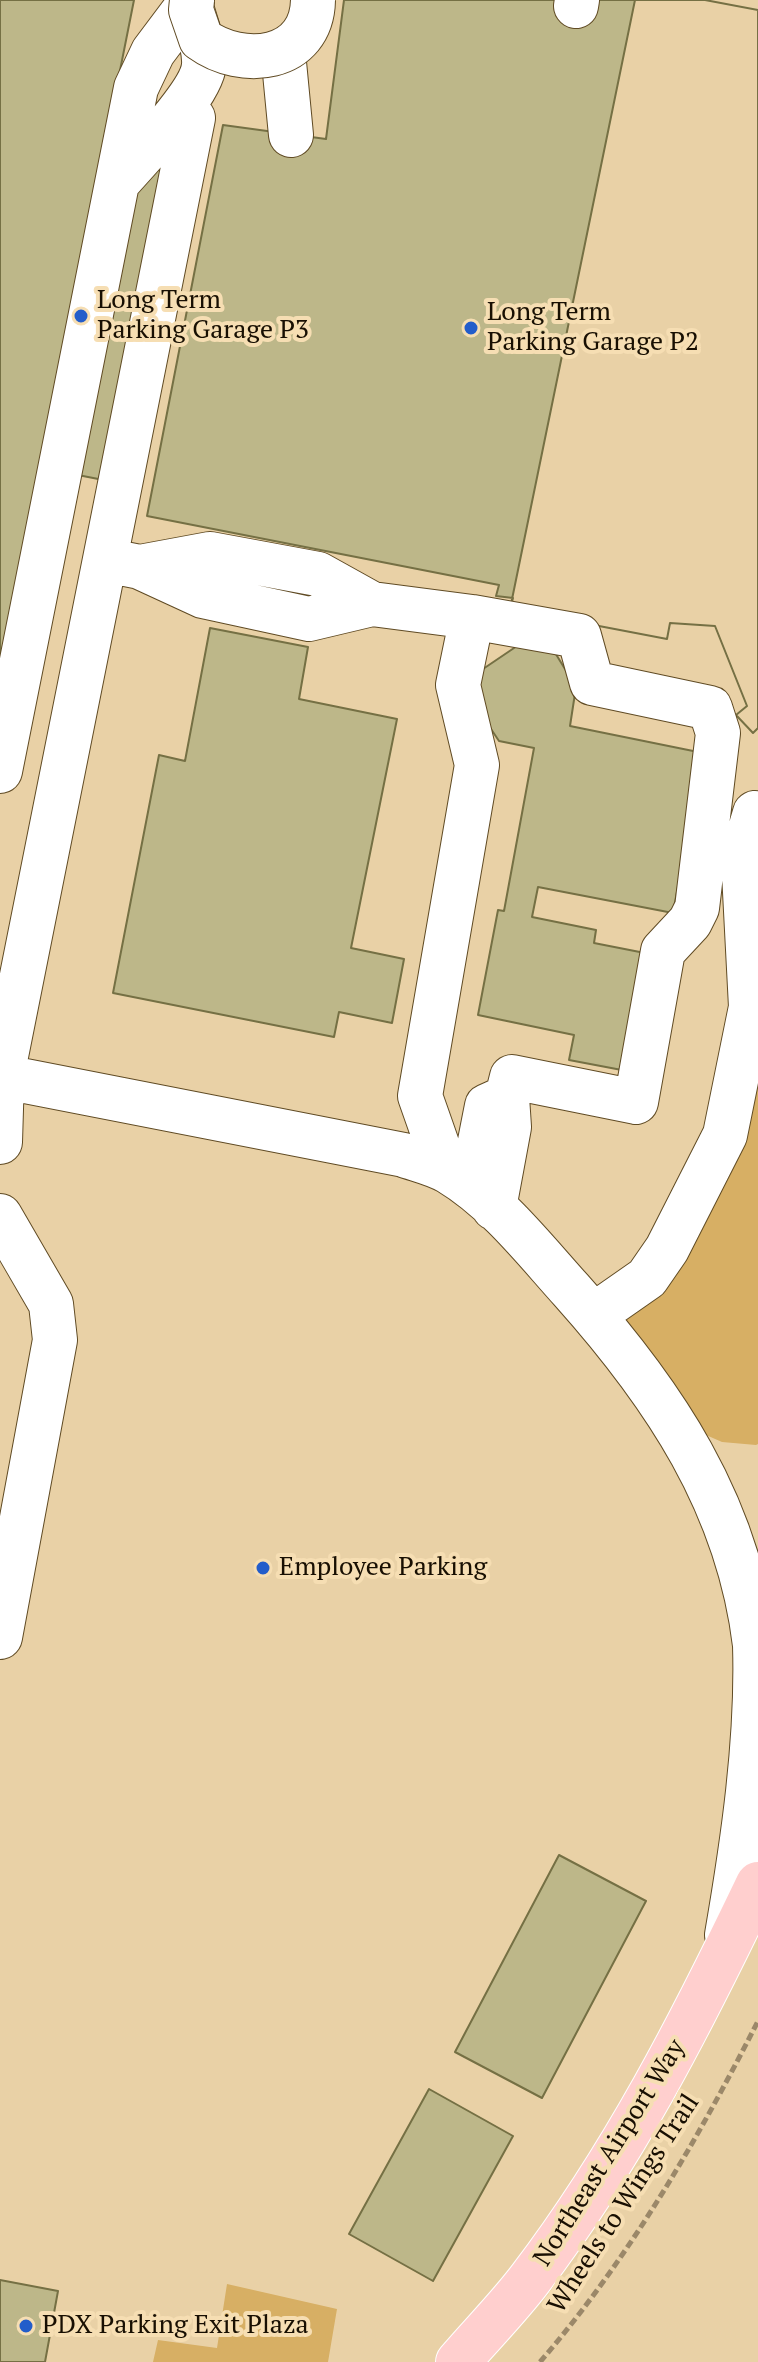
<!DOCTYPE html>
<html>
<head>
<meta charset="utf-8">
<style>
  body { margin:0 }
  canvas { display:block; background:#e9d1a6 }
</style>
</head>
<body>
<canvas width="758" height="2362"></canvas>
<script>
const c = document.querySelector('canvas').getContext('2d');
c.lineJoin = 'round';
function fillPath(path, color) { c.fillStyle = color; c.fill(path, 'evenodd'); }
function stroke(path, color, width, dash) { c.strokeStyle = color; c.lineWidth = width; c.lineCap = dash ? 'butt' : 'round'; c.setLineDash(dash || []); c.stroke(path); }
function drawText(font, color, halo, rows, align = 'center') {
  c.font = font + ' "PT Serif",serif'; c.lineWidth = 8; c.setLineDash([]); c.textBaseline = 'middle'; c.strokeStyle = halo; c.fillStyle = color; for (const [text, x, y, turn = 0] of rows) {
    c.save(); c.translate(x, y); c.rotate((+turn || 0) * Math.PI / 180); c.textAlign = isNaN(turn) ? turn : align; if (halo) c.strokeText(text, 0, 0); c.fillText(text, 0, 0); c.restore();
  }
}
fillPath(new Path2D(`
  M758,1045V1444L756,1445L722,1442L706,1435L669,1378L617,1312Z
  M227,2284L337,2309L328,2362H153L158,2340L217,2348Z`), '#d7af64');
const building = new Path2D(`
  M0,0H134L105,146L191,163L129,485L42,468L0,681Z
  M344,0H705L758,10V728L753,733L736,715L747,706L715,626L670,623L667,639L510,609L513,598L496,596L499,585L147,516L223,125L326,139Z
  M635,0H705L758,10V728L753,733L736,715L747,706L715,626L670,623L667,639L510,609Z
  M210,628L308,647L299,699L397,719L351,948L404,959L392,1023L339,1012L334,1037L113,993L159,755L185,761Z
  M517,646L554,651L576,687L570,726L703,753L673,913L538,887L532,917L596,930L594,943L650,954L627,1071L569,1060L574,1035L478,1015L498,910L504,911L534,748L499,741L475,705L483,669Z
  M559,1855L646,1901L542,2098L455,2052Z
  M429,2089L513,2136L433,2281L349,2234Z
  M0,2280L58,2291L45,2362H0Z`);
fillPath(building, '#bdb789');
stroke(building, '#757044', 2);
const minor = new Path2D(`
  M576,6L577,0
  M283,52L291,135
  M118,182C138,159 202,93 204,65C205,46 197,28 192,10
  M105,560L140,567L203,596L309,619L372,604L472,617
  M140,567L210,554L318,574L372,604
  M0,771L136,88L153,52L192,0
  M0,1076L404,1155C418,1160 436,1164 449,1172C497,1201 534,1249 571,1290C664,1394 738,1504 755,1645C758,1740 743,1842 727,1935
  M0,1142L2,1076L193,118
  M446,1170L420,1096L477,765L458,685L472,617L579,636L592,683L710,708L718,733L697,908L690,922L663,951L636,1102L512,1077L507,1097
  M471,1187L487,1106L507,1097L509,1127L494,1208
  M0,1216L51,1304L55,1340L0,1637
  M594,1315L647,1278L667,1249L725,1135L751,1007L743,853L755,813`);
const major = new Path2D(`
  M458,2362C481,2335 508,2308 530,2279C623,2157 692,2022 758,1884`);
stroke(minor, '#604b24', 46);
stroke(major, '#fff', 46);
stroke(new Path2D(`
  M540,2362C628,2260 697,2141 758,2021`), '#9b8869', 5, [8, 4]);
stroke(minor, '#fff', 44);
stroke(major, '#ffcfce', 44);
const minorBridge = new Path2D(`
  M192,0L191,10L201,39C242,69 312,62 313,0`);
stroke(minorBridge, '#604b24', 46, []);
stroke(minorBridge, '#fff', 44);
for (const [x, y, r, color] of [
  [81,316,8,"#235dca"],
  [471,328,8,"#235dca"],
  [263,1568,8,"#235dca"],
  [26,2326,8,"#235dca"]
]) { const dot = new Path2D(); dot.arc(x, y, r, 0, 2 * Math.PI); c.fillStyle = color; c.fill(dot); stroke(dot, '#f6deb3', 3); }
drawText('26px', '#180f02', '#f6deb3', [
  ["Long Term",97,301],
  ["Parking Garage P3",97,331],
  ["Long Term",487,313],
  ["Parking Garage P2",487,343],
  ["Employee Parking",279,1568],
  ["PDX Parking Exit Plaza",42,2326]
], 'left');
drawText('26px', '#180f02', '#f6deb3', [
  ["Northeast Airport Way",610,2153,-58],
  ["Wheels to Wings Trail",624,2204,-57]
]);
</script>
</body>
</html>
